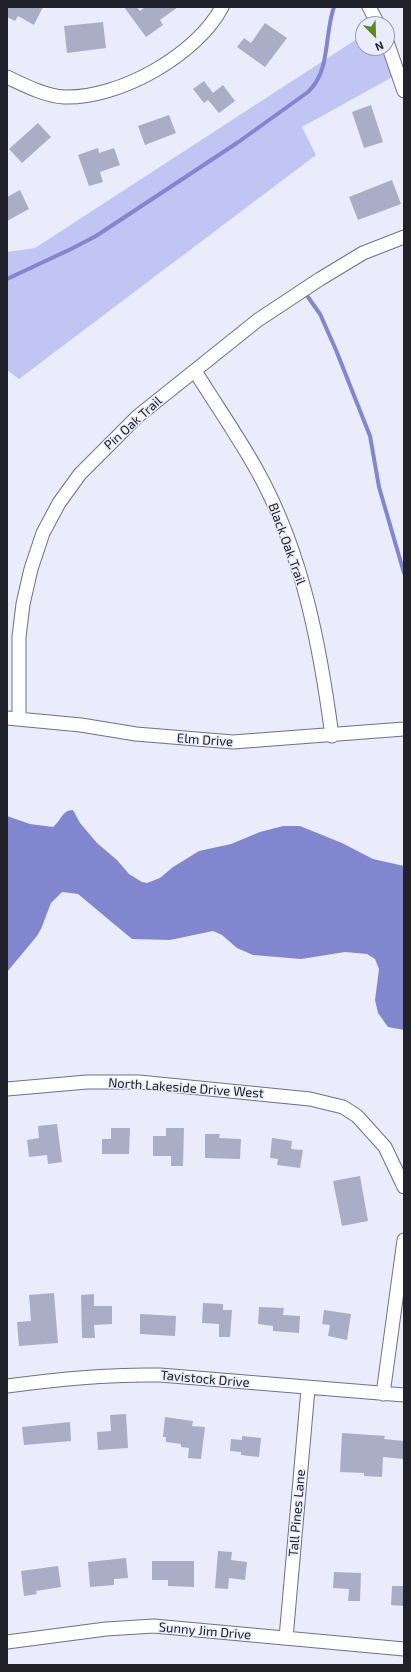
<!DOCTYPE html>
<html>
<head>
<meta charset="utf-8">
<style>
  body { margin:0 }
  #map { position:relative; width:411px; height:1672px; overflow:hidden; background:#eaecfb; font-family:"Exo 2",sans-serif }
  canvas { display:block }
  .frame { position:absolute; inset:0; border:8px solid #20212a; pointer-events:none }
  .north { position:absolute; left:355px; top:16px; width:40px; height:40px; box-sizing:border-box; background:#eaecfb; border:1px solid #999ba7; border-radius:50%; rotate:157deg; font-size:11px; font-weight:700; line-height:16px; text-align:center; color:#20212a }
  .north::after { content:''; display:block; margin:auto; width:14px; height:18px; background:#5d8a1c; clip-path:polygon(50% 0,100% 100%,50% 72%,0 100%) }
</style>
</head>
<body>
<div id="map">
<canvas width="411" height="1672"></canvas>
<div class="frame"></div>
<div class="north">N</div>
</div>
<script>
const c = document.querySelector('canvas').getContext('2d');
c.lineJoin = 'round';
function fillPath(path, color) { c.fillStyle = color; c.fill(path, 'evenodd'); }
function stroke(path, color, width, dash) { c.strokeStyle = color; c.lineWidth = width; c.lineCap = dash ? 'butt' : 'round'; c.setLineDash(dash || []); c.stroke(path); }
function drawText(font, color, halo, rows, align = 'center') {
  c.font = font + ' "Exo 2",sans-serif'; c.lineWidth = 3; c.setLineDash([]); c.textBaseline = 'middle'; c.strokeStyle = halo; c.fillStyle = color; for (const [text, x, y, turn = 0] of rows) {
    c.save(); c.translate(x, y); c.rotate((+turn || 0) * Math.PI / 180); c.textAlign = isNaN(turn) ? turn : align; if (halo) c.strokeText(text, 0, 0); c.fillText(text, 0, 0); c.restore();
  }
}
fillPath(new Path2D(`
  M363,35V48H387L398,74L302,127L316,155L19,379L7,370V252L35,248Z`), '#c0c5f4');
fillPath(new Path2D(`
  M73,810L80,823L97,843L117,860L129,874L142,882L147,883L160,878L173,867L199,851L231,844L260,832L283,826H300L342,843L373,859L404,866V1030L388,1027L378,1013L375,1000L379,969L375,959L367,954L345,952L301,959L253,955L237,948L222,935L213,931L170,940L132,939L78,894L62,892L51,903L41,929L37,936L7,972V816L30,824L53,827C61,821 62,810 73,810Z`), '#8286ce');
stroke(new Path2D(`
  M7,279L71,249L96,236L237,143L308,92C331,71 324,34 334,7
  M308,297L320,314L336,350L370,436L379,487L404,573`), '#8286ce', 4);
fillPath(new Path2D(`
  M7,7H43L34,25L18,16L15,21L7,17Z
  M124,7H137L140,11L145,7H178L160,20L163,25L146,37Z
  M103,22L106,48L67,53L64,26Z
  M265,23L287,38L265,67L237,47L244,38L251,43Z
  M204,81L213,93L223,85L235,101L219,113L208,100L204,103L193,89Z
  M371,105L383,142L364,148L352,112Z
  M169,115L176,133L145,145L138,126Z
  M38,123L51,137L22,163L9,149Z
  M98,148L99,153L114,148L120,165L100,172L103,182L89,186L78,155Z
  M392,180L401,204L358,220L349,197Z
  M20,190L29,209L7,221V197Z
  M57,1124L62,1162L48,1164L47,1155L29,1157L27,1140L39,1138L38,1126Z
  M111,1128H130L129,1154H102V1139H111Z
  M166,1128H184L183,1166H171V1156H153V1136H166Z
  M205,1134H220L219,1138L241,1139L240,1159L205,1158Z
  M272,1138L292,1141L291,1149L303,1150L300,1168L277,1165L278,1159L270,1158Z
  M360,1176L368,1221L342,1226L333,1181Z
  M54,1293L58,1343L19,1346L17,1322L31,1321L29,1295Z
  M94,1294V1306H112V1324L94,1325L95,1338H82L81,1295Z
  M203,1303L223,1304V1310H232L230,1337H219V1324L202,1323Z
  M259,1307L284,1308L283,1315L300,1316L299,1333L273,1331V1326L258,1324Z
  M324,1310L351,1314L347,1340L328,1336L330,1325L322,1324Z
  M140,1314L176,1316L175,1336L140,1334Z
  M126,1414L128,1448L98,1450L97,1432L111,1431L110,1415Z
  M165,1417L193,1421L192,1426L205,1427L201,1459L188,1458L189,1448L181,1447V1444L166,1442V1437H163Z
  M70,1422L71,1441L24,1445L22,1427Z
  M342,1433L385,1436L384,1439L404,1441V1459L383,1457L382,1477L364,1476V1473L340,1472Z
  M242,1436L261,1438L259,1457L241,1455V1452L230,1451L231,1439L242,1440Z
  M218,1551L232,1552L231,1560L247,1562L245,1580L229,1578L228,1589L215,1588Z
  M126,1558L128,1578L114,1579V1585L90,1587L88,1562Z
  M152,1561H194V1587L168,1586V1580H152Z
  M58,1566L61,1587L36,1591L37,1594L24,1596L21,1571Z
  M334,1572L361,1573L360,1601H348L349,1589L333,1588Z
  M392,1586H404V1606L391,1605Z`), '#aaadc6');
const street = new Path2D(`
  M369,7L378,24
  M387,42L404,91
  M7,77C24,85 45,96 64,97C119,99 197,55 222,7
  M195,371C216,405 240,439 259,474C303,555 320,646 332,736
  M19,717V637L23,604L31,569L43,533L59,503L80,474L138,416L258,320L320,279L363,253L404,237
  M7,718L81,725L136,734L233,742L404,729
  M7,1089L87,1082H139L310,1099L343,1107L357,1116L385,1147L404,1187
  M7,1386C58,1379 108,1374 160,1375L404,1395
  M383,1394L404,1240
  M286,1638L308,1389
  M7,1642L106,1629L154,1626L404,1649`);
stroke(street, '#6e7188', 15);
stroke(street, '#fff', 13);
drawText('13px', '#20212a', '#eaecfb', [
  ["Pin Oak Trail",133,423,-42],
  ["Black Oak Trail",287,544,70],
  ["Elm Drive",205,740,4],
  ["North Lakeside Drive West",186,1088,4],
  ["Tavistock Drive",205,1379,5],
  ["Tall Pines Lane",297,1513,-85],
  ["Sunny Jim Drive",205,1631,5]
]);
</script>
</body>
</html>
